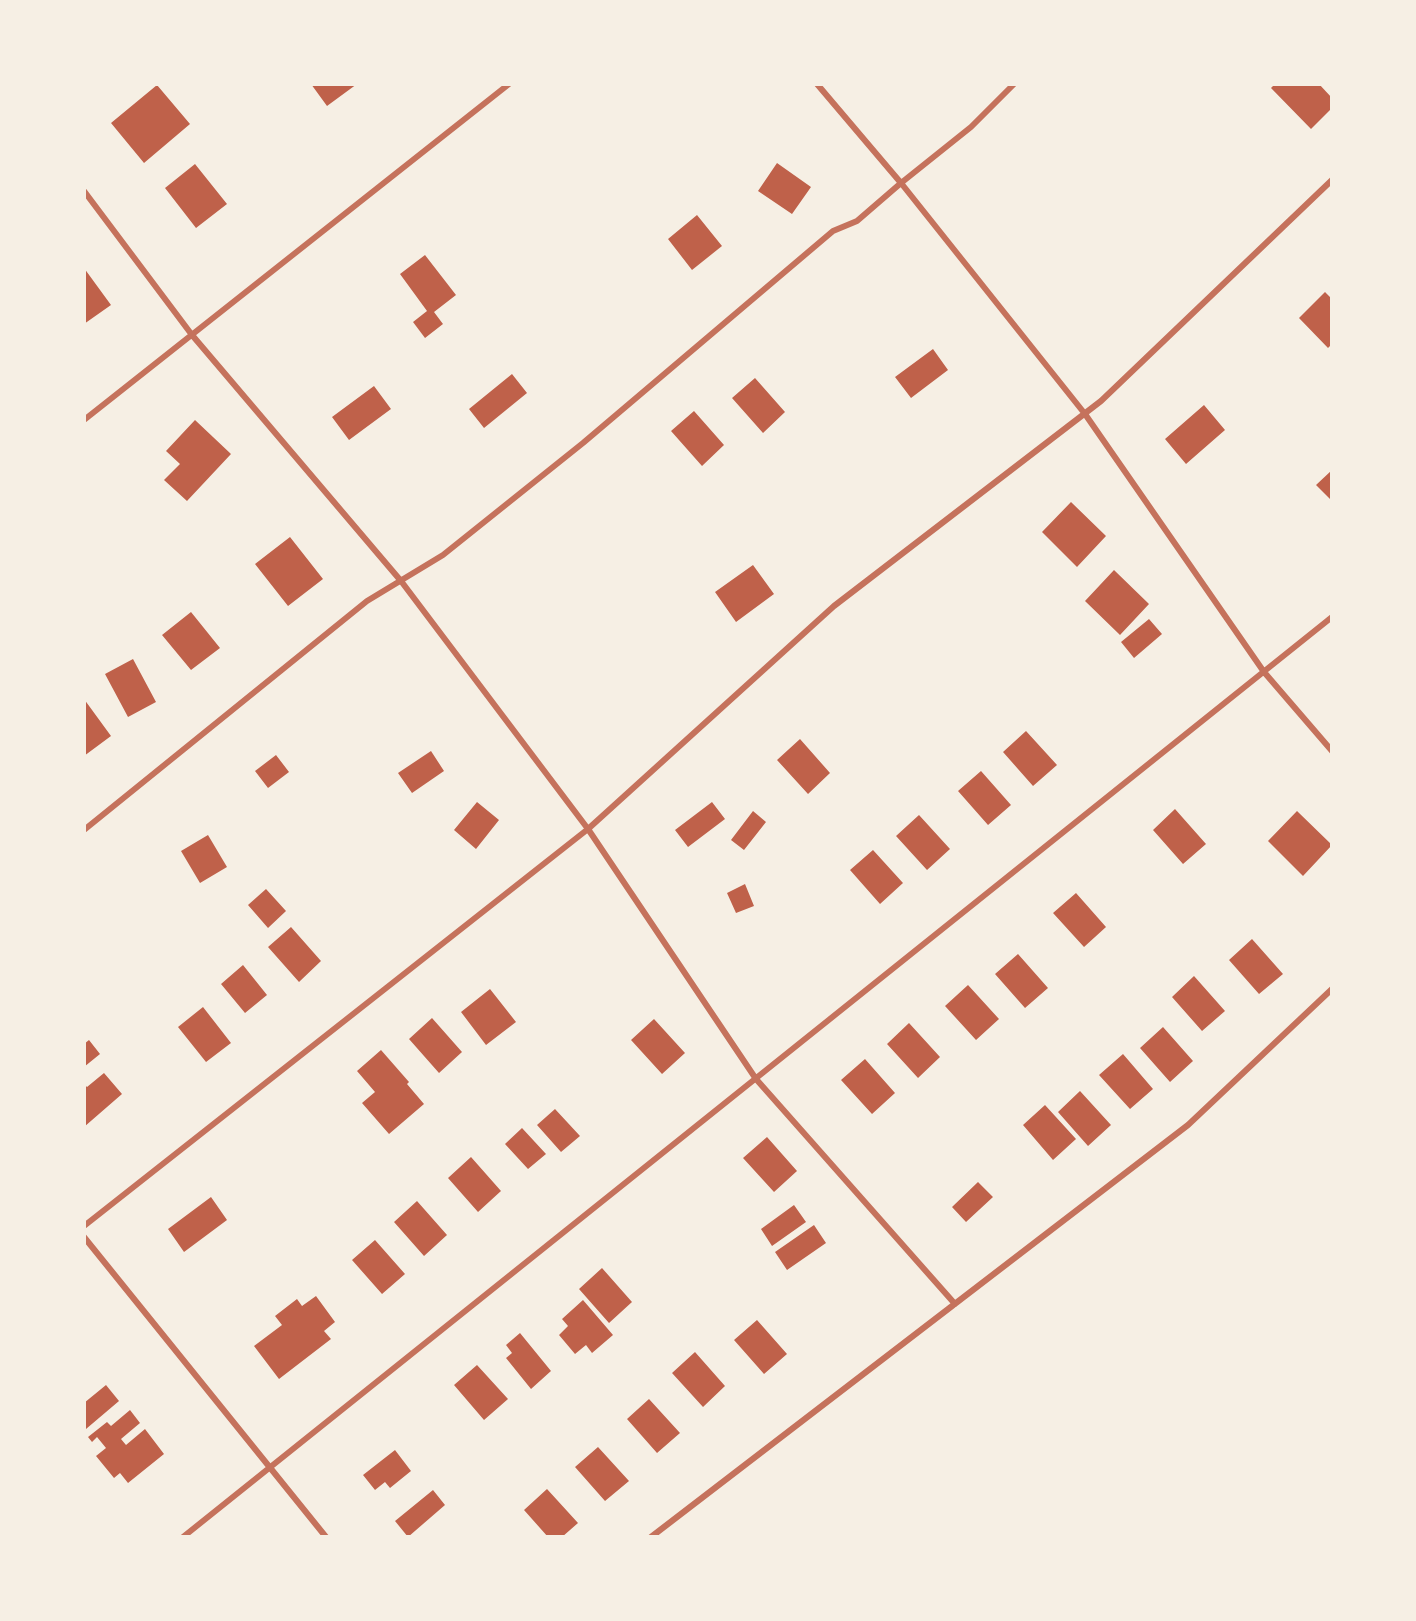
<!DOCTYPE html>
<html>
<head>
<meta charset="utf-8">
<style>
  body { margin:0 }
  #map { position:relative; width:1416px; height:1621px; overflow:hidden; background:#f6efe4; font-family:"Open Sans",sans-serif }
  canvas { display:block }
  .frame { position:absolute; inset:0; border:86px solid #f6efe4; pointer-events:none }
</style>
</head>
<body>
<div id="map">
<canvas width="1416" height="1621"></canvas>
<div class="frame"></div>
</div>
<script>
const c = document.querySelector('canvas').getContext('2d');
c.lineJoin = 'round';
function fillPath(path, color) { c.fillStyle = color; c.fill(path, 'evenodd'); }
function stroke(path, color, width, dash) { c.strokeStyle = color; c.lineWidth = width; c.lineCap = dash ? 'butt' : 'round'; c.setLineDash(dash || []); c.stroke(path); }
fillPath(new Path2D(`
  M311,84H357L327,106Z
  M1275,84H1319L1332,98V108L1311,129L1271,88Z
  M157,85L190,124L144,163L111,123Z
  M777,163L811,187L792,214L758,191Z
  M195,164L227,204L196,228L165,188Z
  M697,215L722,246L692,270L668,239Z
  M425,255L456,295L434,312L443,324L425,338L413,322L427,311L400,274Z
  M84,268L111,305L84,324Z
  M1325,292L1332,299V344L1328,348L1299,318Z
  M933,349L948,370L911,398L895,377Z
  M512,374L527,393L484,428L469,409Z
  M755,378L785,412L763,433L732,398Z
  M374,386L391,409L349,440L332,417Z
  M1204,405L1225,430L1186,464L1165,439Z
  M694,411L724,445L702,466L671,431Z
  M195,420L231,454L187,501L164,480L180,464L166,451Z
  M1332,470V501L1316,485Z
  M1071,502L1106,536L1077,567L1042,532Z
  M290,537L323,579L288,606L255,564Z
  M753,565L774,594L736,622L715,592Z
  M1114,570L1149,604L1120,635L1085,601Z
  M191,612L220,648L191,670L162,635Z
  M1149,619L1162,634L1134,658L1121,642Z
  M133,659L156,702L128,717L105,674Z
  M84,699L111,736L84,756Z
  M1026,731L1057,765L1033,786L1003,752Z
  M800,739L830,773L808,794L777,760Z
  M431,751L444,771L412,793L398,773Z
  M276,755L289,772L268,788L255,771Z
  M981,771L1011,805L988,825L958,791Z
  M477,802L499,820L476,849L454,830Z
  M712,802L725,819L688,847L675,830Z
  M1175,809L1206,844L1183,864L1153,830Z
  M753,811L766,822L744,850L731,840Z
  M1297,811L1332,845L1303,876L1268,841Z
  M919,815L950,849L927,870L896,836Z
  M208,835L227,867L200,883L181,851Z
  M873,850L903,883L880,904L850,870Z
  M745,884L754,906L736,913L727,893Z
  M266,889L286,911L268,928L248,905Z
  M1076,893L1106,927L1084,947L1053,913Z
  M291,927L321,961L299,982L268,947Z
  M1252,939L1283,974L1259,994L1229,960Z
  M1018,954L1048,988L1025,1008L995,974Z
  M243,965L267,995L245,1013L221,984Z
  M1194,976L1225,1011L1202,1031L1172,997Z
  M968,985L999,1019L976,1040L945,1006Z
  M490,989L516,1022L486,1045L461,1012Z
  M203,1007L231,1043L206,1062L178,1027Z
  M432,1018L462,1052L439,1073L409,1039Z
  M654,1019L685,1053L662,1074L631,1040Z
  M909,1023L940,1057L918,1078L887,1044Z
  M1163,1027L1193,1061L1170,1082L1140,1048Z
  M89,1040L100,1054L84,1067V1044Z
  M381,1050L409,1082L407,1084L424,1104L389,1134L362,1103L375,1092L357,1071Z
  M1123,1054L1153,1089L1130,1109L1099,1075Z
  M865,1059L895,1093L872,1114L841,1080Z
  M104,1073L122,1094L84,1127V1084L87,1087Z
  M1080,1091L1111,1125L1088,1146L1058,1112Z
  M1045,1105L1076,1139L1053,1160L1023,1125Z
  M555,1109L580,1136L561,1152L537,1125Z
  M522,1128L546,1154L528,1169L505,1144Z
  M767,1137L797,1171L774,1192L743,1158Z
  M471,1157L501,1191L478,1212L448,1178Z
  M978,1182L993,1197L966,1222L952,1207Z
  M211,1197L227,1220L184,1252L168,1229Z
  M417,1201L447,1235L424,1256L394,1222Z
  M794,1205L806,1222L772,1246L761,1229Z
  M814,1225L826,1243L787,1270L775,1252Z
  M375,1240L405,1274L382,1294L352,1260Z
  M602,1268L632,1302L609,1323L579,1289Z
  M316,1296L335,1322L324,1331L331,1339L279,1379L254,1346L282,1325L275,1316L297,1299L302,1306Z
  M583,1300L613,1335L592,1353L586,1345L575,1354L559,1335L568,1326L562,1319Z
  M757,1320L787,1354L764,1374L734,1340Z
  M520,1333L551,1371L531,1389L506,1358L512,1353L506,1345Z
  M695,1352L725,1386L703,1407L672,1373Z
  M477,1365L508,1399L484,1420L454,1385Z
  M106,1385L119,1401L86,1429L84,1426V1403Z
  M649,1399L680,1433L657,1453L627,1419Z
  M130,1410L140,1423L121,1439L126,1445L145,1429L164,1454L128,1483L120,1473L114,1478L96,1456L106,1448L97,1437L92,1442L88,1437L107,1422L111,1426Z
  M598,1447L629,1481L605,1501L575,1467Z
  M395,1450L411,1471L390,1488L385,1482L375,1490L363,1475Z
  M547,1489L578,1523L562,1537H548L524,1510Z
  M433,1490L445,1505L408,1537L395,1521Z`), '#bf614a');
stroke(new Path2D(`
  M817,84L901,183L1085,414L1264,672L1332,751
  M84,191L192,335L401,581L588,829L756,1079L955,1304
  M84,420L509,84
  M84,830L367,601L443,555L583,443L833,231L857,221L901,183L971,127L1014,84
  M84,1226L588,829L834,606L1101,401L1332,180
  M84,1237L326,1537
  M183,1537L1332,617
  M651,1537L1188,1125L1332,989`), '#c5725c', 6);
</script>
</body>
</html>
